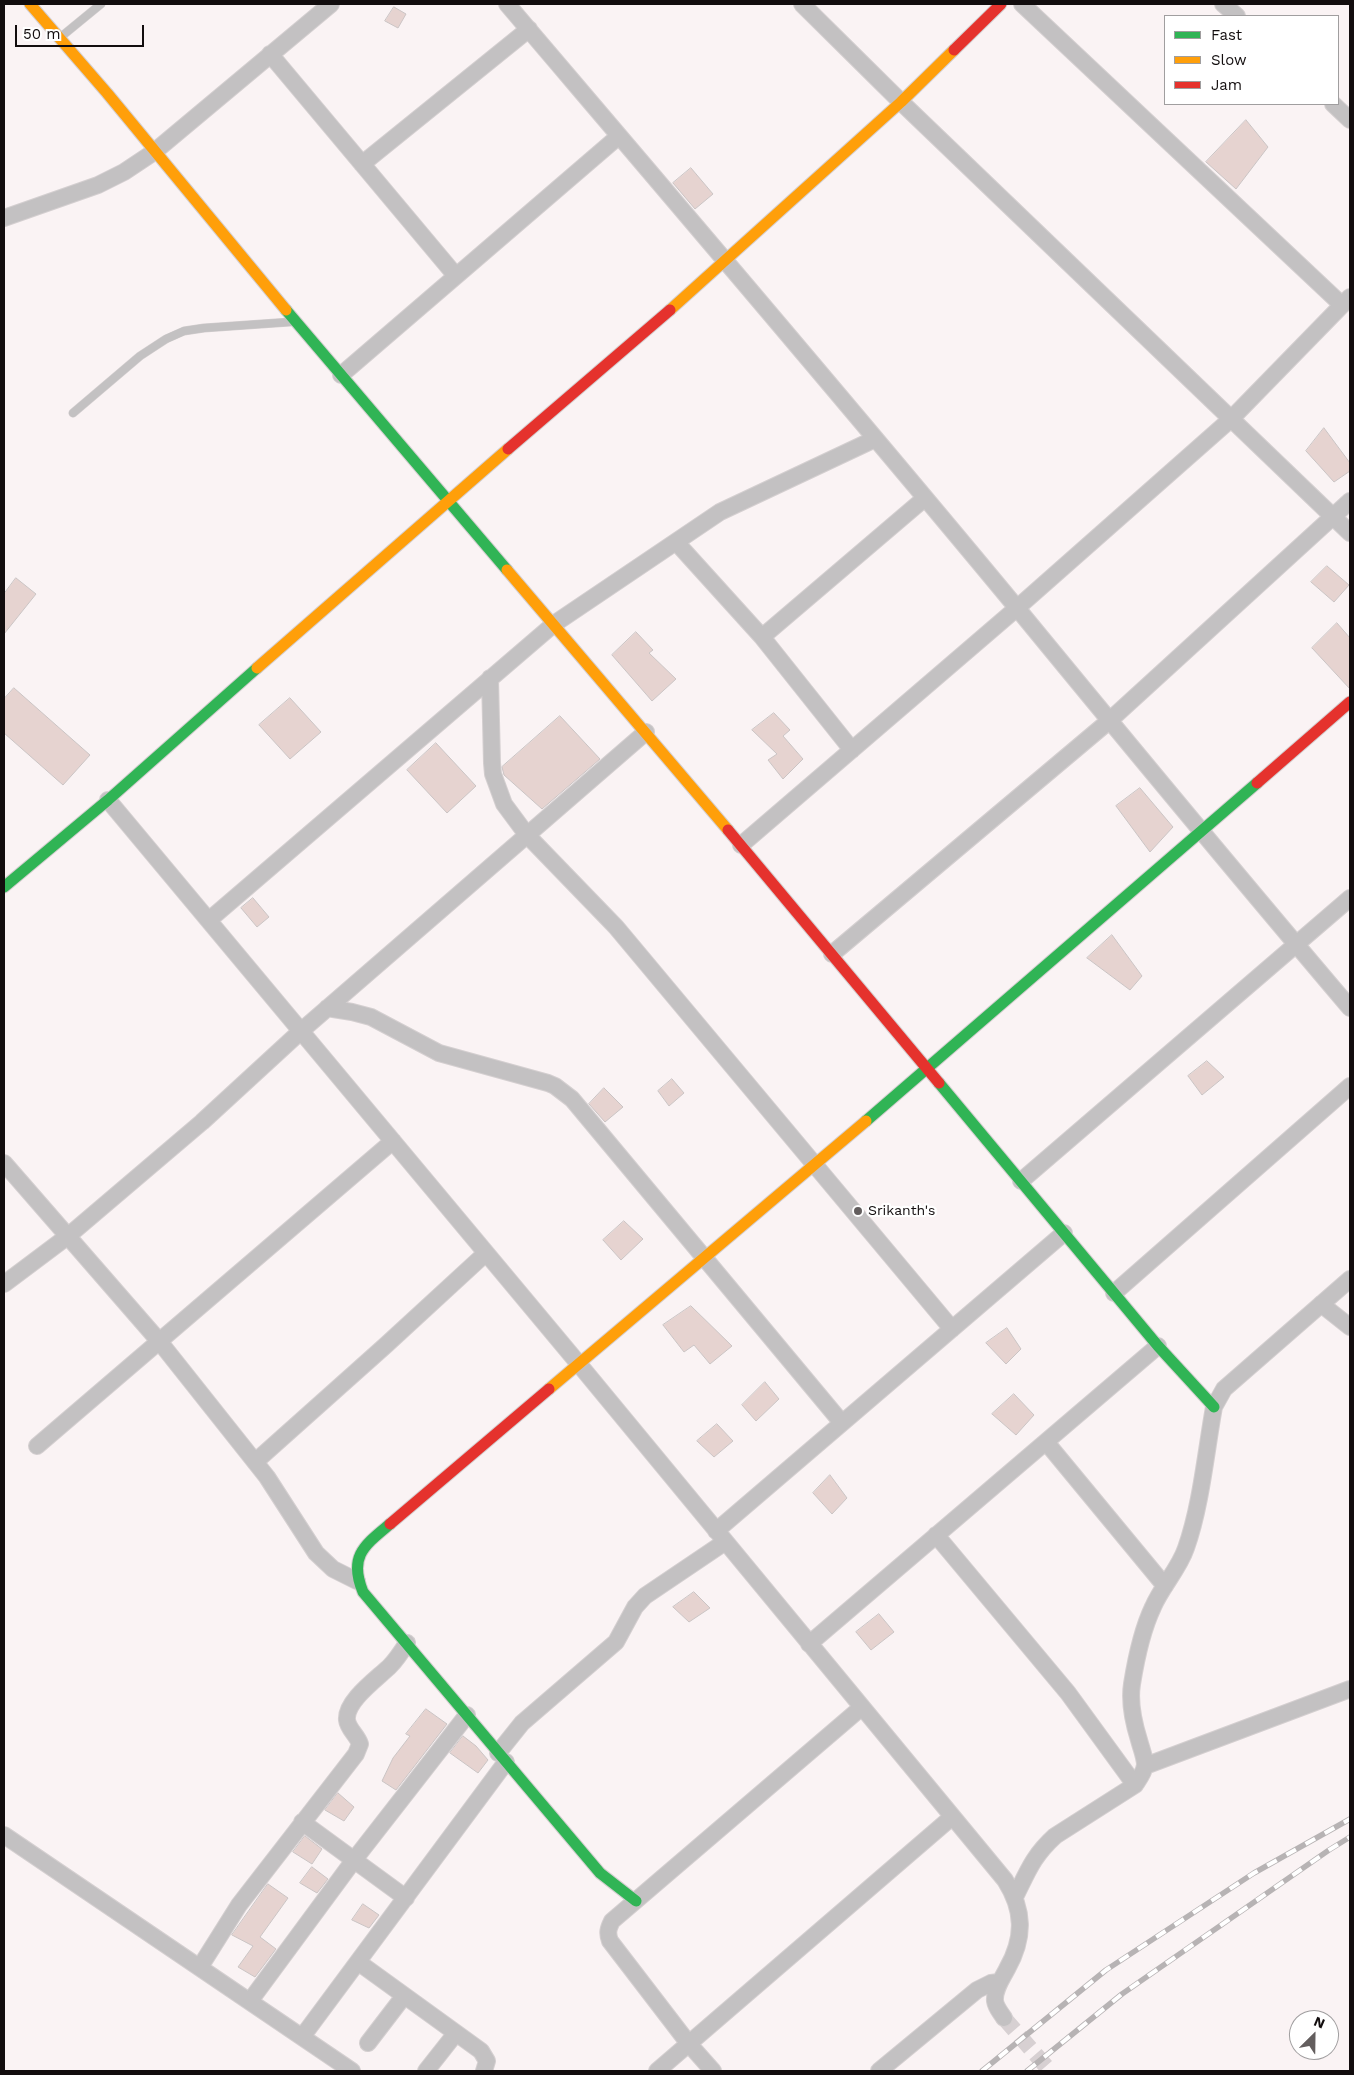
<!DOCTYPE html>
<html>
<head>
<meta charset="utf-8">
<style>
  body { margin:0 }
  #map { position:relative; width:1354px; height:2075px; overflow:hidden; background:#faf3f4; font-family:"Work Sans",sans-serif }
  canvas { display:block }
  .frame { position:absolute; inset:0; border:5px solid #120d0e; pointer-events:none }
  .legend { position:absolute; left:1164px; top:15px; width:175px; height:90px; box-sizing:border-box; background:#fff; border:1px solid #a09e9f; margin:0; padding:6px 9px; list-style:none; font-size:15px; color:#120d0e }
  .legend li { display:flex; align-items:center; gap:10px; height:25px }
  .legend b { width:25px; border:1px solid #a09e9f }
  .north { position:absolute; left:1289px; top:2010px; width:50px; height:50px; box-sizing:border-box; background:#fff; border:1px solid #a09e9f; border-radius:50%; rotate:23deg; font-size:14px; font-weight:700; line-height:20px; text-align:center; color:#120d0e }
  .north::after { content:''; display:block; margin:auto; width:18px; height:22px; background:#635e5e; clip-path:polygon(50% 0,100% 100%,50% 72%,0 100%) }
  .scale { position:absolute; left:15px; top:25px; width:129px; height:22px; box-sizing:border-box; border:2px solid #120d0e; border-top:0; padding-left:6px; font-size:15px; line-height:18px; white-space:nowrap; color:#120d0e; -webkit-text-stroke:4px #fff; paint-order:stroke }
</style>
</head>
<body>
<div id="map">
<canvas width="1354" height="2075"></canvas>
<div class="frame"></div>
<ul class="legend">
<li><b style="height:6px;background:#30b455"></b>Fast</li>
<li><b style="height:6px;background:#ff9f0a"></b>Slow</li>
<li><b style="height:6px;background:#e5322d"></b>Jam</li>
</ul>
<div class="north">N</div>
<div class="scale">50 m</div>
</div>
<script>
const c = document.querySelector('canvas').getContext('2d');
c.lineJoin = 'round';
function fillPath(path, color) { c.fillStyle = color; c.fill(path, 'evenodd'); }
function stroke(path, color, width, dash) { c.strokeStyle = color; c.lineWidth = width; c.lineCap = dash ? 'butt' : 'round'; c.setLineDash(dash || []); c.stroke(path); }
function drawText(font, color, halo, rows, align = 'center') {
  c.font = font + ' "Work Sans",sans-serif'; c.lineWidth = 4.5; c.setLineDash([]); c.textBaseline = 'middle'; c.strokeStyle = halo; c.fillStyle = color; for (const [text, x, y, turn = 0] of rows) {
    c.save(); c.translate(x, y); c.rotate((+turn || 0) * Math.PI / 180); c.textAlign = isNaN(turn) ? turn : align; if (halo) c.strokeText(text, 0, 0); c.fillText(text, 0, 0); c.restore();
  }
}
const building = new Path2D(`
  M394,7L406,14L398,28L385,21Z
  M1246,120L1268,147L1236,189L1206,162Z
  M691,168L713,194L695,209L673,183Z
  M1324,428L1350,463V471L1334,482L1306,451Z
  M1327,566L1349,585L1334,602L1311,582Z
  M16,578L36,594L4,634V594Z
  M1337,623L1350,638V689L1312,648Z
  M636,632L653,650L649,653L676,679L652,701L612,655Z
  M14,688L90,755L63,785L4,733V699Z
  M290,698L321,732L290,759L259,725Z
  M774,713L790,730L783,736L803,759L783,779L768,760L777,754L752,730Z
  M560,716L600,759L542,809L504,775L502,767Z
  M436,743L476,786L447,813L407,770Z
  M1140,788L1173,827L1150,852L1116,806Z
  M253,898L269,917L257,927L241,908Z
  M1112,935L1142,976L1130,990L1087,958Z
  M1207,1061L1224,1077L1202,1095L1188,1076Z
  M672,1079L684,1093L669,1106L658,1091Z
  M604,1088L623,1107L605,1122L589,1104Z
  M624,1221L643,1239L621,1260L603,1240Z
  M691,1306L732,1346L710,1364L694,1345L684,1352L663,1325Z
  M1007,1328L1021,1349L1006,1364L986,1343Z
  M765,1382L779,1399L756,1421L742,1405Z
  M1014,1394L1034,1415L1016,1435L992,1414Z
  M717,1424L733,1441L714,1457L697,1441Z
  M830,1475L847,1498L832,1514L813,1493Z
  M694,1592L710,1608L689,1622L673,1607Z
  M879,1614L894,1632L871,1650L856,1632Z
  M426,1709L447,1724L396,1790L382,1781L393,1758L410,1736L406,1734Z
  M463,1736L476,1746L488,1760L478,1773L450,1753Z
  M338,1793L354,1807L344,1821L325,1810Z
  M305,1836L322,1849L312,1864L293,1852Z
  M312,1867L328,1879L317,1893L300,1883Z
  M268,1884L288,1898L260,1937L276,1949L255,1977L238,1967L253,1946L232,1935Z
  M363,1904L379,1915L369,1928L352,1920Z`);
fillPath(building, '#e6d3d0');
stroke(building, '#cac4c4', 1);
stroke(new Path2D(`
  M1004,2018L1050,2071`), '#d7d0d2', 16, [16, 8]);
const lane = new Path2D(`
  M62,36L101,4
  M73,413L140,356L166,339L184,331L204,328L290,322`);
const street = new Path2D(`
  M507,4C678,205 849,405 1017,608C1127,742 1238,876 1350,1008
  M802,4L901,102L1350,533
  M1022,4L1342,305
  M1223,4L1237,16
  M270,54L456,276
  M1333,104L1350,120
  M362,164L529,29
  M4,218L98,185L124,172L154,152L331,4
  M341,375L619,136
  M676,542L762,637L852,750
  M762,637L925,498
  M490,678L492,763L493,774L504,804L527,835L616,927L952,1329
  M108,800L578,1363L1005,1880C1024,1910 1025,1937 1007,1969C1002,1979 994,1989 995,2001C996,2008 1001,2013 1004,2018
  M741,845L1017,608L1231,419L1350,297
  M209,920L554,624L720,512L875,439
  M832,954L1109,721L1350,501
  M327,1008L352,1012L371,1017L439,1053L548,1083L555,1086L572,1099L842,1423
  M4,1163L159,1341L267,1477L316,1553L333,1569L357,1581
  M1021,1181L1350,898
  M4,1284L68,1236L202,1122L301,1031L646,732
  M1114,1293L1350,1086
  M1321,1304L1350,1327
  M1046,1442L1165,1586
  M37,1446L393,1141
  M255,1462L386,1345L486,1253
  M716,1531L1064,1233
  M936,1535L1068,1693L1135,1785
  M809,1644L1158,1346
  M498,1753L522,1723L616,1642L635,1607L645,1596L725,1542
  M1145,1766L1350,1689
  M302,1822L406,1898
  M4,1835L352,2071
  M1015,1897C1028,1871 1033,1856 1055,1836L1135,1785C1139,1779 1144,1773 1145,1765C1145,1757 1141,1748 1139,1740C1133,1721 1129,1703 1132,1684C1136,1659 1142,1630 1153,1607C1162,1586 1179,1569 1186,1548C1201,1506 1206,1451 1214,1407L1224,1389L1350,1279
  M358,1962L481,2051L487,2061L484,2071
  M200,1967L239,1905L356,1754L360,1744C357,1735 348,1729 347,1720C345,1701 378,1678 390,1666C397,1659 402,1651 407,1643
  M250,2001L354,1860L467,1715
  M302,2037L506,1762
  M368,2043L404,1996
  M426,2071L456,2033
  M657,2071L952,1817
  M713,2071L689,2044L610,1941C607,1933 608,1929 612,1921L862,1707
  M879,2071L977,1990L991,1983L999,1982`);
const fast = new Path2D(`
  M286,310L507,570
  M4,887L108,800L257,668
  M939,1083L1158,1346L1214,1407
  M866,1121L1257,783
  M390,1524C365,1545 348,1556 363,1592L600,1873L636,1901`);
const slow = new Path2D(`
  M30,4L107,93L286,310
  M670,310L901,102L954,50
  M507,570L728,830
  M257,668L508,449
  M549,1389L866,1121`);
const jam = new Path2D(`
  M954,50L1001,4
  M508,449L670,310
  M1257,783L1350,702
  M728,830L939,1083
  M390,1524L549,1389`);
stroke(lane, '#d4cfd0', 9);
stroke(street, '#d4cfd0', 18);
stroke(fast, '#d4cfd0', 13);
stroke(slow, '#d4cfd0', 13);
stroke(jam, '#d4cfd0', 13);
stroke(lane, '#c3c1c2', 8);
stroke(street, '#c3c1c2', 16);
stroke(fast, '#30b455', 11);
stroke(slow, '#ff9f0a', 11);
stroke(jam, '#e5322d', 11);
const rail = new Path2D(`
  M982,2071L1106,1970L1254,1873L1350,1819
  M1027,2071L1122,1994L1329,1850L1350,1837`);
stroke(rail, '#b7b3b4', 5.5);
stroke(rail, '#fff', 4, [11]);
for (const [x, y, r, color] of [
  [858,1211,5,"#635e5e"]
]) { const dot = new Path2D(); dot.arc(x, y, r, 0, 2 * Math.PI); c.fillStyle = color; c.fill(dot); stroke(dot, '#fff', 2); }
drawText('14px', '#120d0e', '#fff', [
  ["Srikanth's",868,1211]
], 'left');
</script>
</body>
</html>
